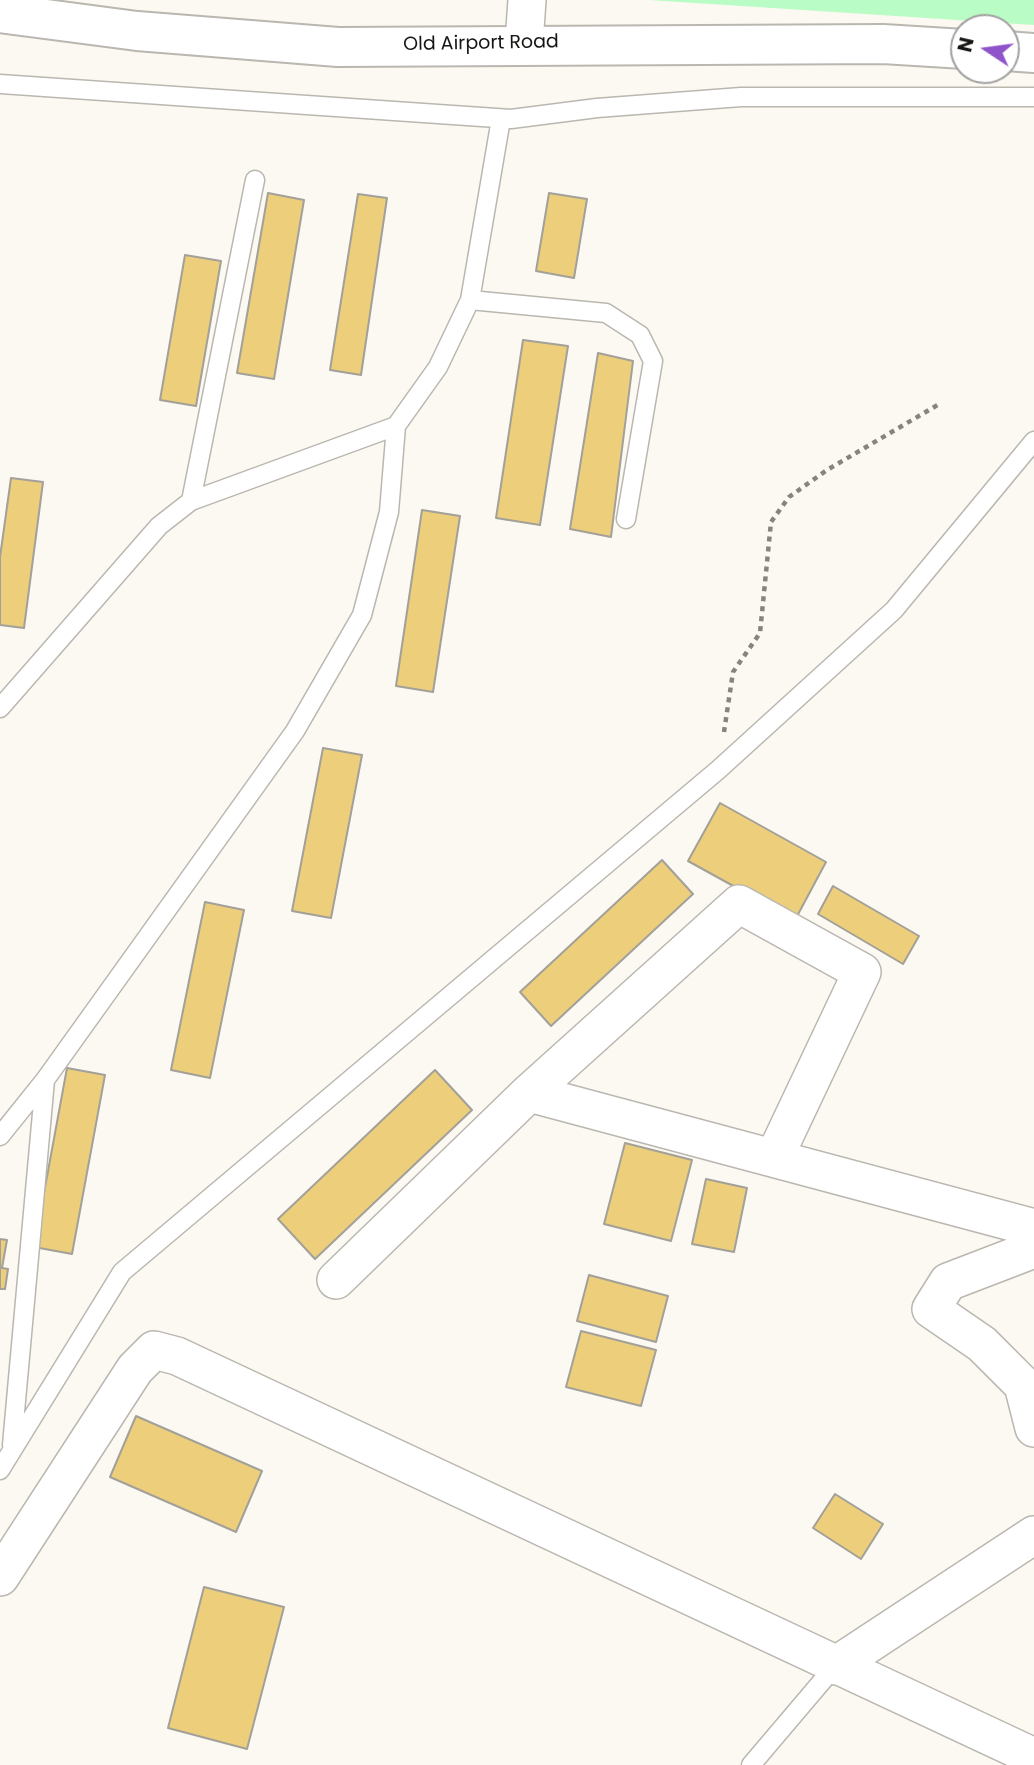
<!DOCTYPE html>
<html>
<head>
<meta charset="utf-8">
<style>
  body { margin:0 }
  #map { position:relative; width:1034px; height:1765px; overflow:hidden; background:#fcf9f2; font-family:Poppins,sans-serif }
  canvas { display:block }
  .north { position:absolute; left:950px; top:14px; width:70px; height:70px; box-sizing:border-box; background:#fff; border:2px solid #a2a1a1; border-radius:50%; rotate:283deg; font-size:19px; font-weight:700; line-height:28px; text-align:center; color:#161513 }
  .north::after { content:''; display:block; margin:auto; width:24px; height:32px; background:#9054ca; clip-path:polygon(50% 0,100% 100%,50% 72%,0 100%) }
</style>
</head>
<body>
<div id="map">
<canvas width="1034" height="1765"></canvas>
<div class="north">N</div>
</div>
<script>
const c = document.querySelector('canvas').getContext('2d');
c.lineJoin = 'round';
function fillPath(path, color) { c.fillStyle = color; c.fill(path, 'evenodd'); }
function stroke(path, color, width, dash) { c.strokeStyle = color; c.lineWidth = width; c.lineCap = dash ? 'butt' : 'round'; c.setLineDash(dash || []); c.stroke(path); }
function drawText(font, color, halo, rows, align = 'center') {
  c.font = font + ' Poppins,sans-serif'; c.lineWidth = 5; c.setLineDash([]); c.textBaseline = 'middle'; c.strokeStyle = halo; c.fillStyle = color; for (const [text, x, y, turn = 0] of rows) {
    c.save(); c.translate(x, y); c.rotate((+turn || 0) * Math.PI / 180); c.textAlign = isNaN(turn) ? turn : align; if (halo) c.strokeText(text, 0, 0); c.fillText(text, 0, 0); c.restore();
  }
}
fillPath(new Path2D(`
  M649,0H1034V25Z`), '#bafcc5');
const building = new Path2D(`
  M268,193L304,200L274,379L237,373Z
  M549,193L587,199L574,278L536,271Z
  M358,194L387,198L361,375L330,370Z
  M185,255L221,261L196,406L160,400Z
  M523,340L568,346L540,525L496,518Z
  M598,353L633,361L611,537L570,529Z
  M11,478L43,482L24,628L0,625V557Z
  M422,510L460,516L433,692L396,686Z
  M323,748L362,755L331,918L292,911Z
  M720,803L826,862L795,920L688,861Z
  M662,860L693,894L551,1026L520,992Z
  M833,886L919,936L903,964L818,914Z
  M205,902L244,910L210,1078L171,1070Z
  M67,1068L105,1075L72,1254L34,1247Z
  M435,1070L472,1110L315,1259L278,1219Z
  M625,1143L692,1160L671,1241L604,1224Z
  M706,1179L747,1188L734,1252L692,1244Z
  M0,1239L7,1240L2,1268L8,1269L5,1289H0Z
  M589,1275L668,1296L656,1342L577,1321Z
  M581,1331L656,1350L641,1406L566,1387Z
  M136,1416L262,1471L236,1532L110,1477Z
  M835,1494L883,1524L861,1559L813,1528Z
  M204,1587L284,1607L247,1749L168,1728Z`);
fillPath(building, '#edcf7b');
stroke(building, '#a2a099', 2);
const service = new Path2D(`
  M0,84L511,119L597,108L741,97H1034
  M470,300L606,313L640,335L653,361L626,519
  M191,501L396,426L438,367L470,300L501,119
  M0,708L159,526L191,501L255,180
  M0,1136L45,1080L295,731L362,615L389,512L396,426
  M12,1445L45,1080
  M0,1470L122,1272L718,770L894,610L1034,441
  M751,1765L835,1666`);
const minor = new Path2D(`
  M524,43L527,0
  M529,1093L739,904L862,972L774,1158
  M1034,1249L948,1282L931,1309L982,1344L1023,1385L1034,1428
  M336,1280L529,1093L1034,1228
  M0,1577L135,1369L154,1350L177,1356L1034,1757
  M835,1666L1034,1535`);
const secondary = new Path2D(`
  M0,13L137,31L338,47L883,44L964,49
  M1006,51L1034,53`);
stroke(service, '#bab7b0', 21);
stroke(minor, '#bab7b0', 40);
stroke(secondary, '#bab7b0', 42);
stroke(new Path2D(`
  M724,732L733,672L760,633L771,522L789,497L827,470L941,403`), '#868480', 4.5, [5, 5]);
stroke(service, '#fff', 18);
stroke(minor, '#fff', 37);
stroke(secondary, '#fff', 38);
drawText('19px', '#161513', '#fff', [
  ["Old Airport Road",481,44,-1]
]);
</script>
</body>
</html>
